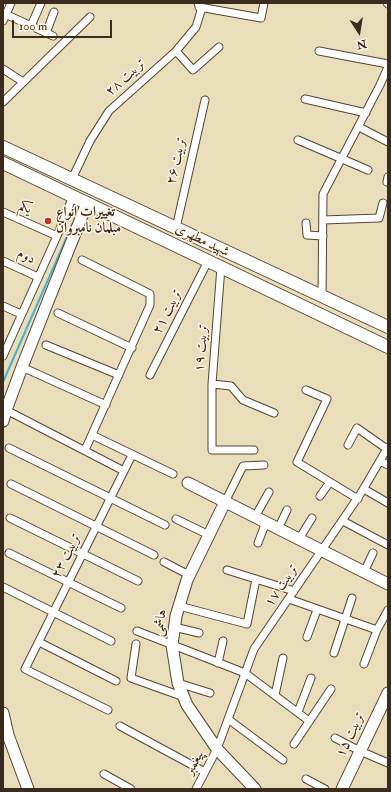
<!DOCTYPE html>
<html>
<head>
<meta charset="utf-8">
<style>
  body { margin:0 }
  #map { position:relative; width:391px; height:792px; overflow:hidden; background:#e8deba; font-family:"IM FELL Double Pica",serif }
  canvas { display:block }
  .frame { position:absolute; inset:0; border:4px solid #3b2a1e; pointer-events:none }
  .north { position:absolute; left:339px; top:12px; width:40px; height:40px; -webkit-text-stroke:3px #fcf5e5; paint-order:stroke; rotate:168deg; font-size:11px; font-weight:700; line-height:16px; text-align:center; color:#3b2a1e }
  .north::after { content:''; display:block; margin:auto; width:14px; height:18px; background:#3b2a1e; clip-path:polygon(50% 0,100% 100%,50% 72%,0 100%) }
  .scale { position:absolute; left:12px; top:20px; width:100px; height:18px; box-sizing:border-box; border:2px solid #3b2a1e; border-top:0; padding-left:5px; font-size:12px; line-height:14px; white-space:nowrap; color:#3b2a1e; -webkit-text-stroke:3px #fcf5e5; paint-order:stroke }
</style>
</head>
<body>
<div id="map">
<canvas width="391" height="792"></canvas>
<div class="frame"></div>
<div class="north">N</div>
<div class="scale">100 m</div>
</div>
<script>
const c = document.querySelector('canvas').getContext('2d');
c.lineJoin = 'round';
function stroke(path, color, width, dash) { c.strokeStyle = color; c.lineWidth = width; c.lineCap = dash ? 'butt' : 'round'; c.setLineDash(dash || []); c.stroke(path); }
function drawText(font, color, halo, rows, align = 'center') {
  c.font = font + ' "IM FELL Double Pica",Amiri,serif'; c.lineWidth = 3; c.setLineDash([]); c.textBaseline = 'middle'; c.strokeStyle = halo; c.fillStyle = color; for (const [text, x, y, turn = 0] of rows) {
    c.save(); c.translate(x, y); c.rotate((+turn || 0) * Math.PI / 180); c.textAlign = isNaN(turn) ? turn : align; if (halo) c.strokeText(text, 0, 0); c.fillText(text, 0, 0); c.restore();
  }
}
stroke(new Path2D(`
  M3,382L73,223`), '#4eafcd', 2);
const street = new Path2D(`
  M387,3L388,4
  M199,7L261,18L264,3
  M3,13L53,36
  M3,21L11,3
  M31,26L41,3
  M46,33L54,12
  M176,51L193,70L219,47
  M319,51L388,64
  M3,69L23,82
  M305,99L366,113
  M3,102L90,17
  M359,127L388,142
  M298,140L368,170
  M72,179L90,141L109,111L176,51L196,27L201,11L198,3
  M387,182L388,177
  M3,212L57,236
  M323,220L379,218L383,203
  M306,223L307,235L323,236
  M176,228L205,100
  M82,260L150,294V305L85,450
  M3,261L38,277
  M221,267L212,384L231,386L243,400L274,413
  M322,296L323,194L380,85L388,67
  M3,306L21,314
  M58,313L132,348
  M46,345L119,375
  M3,356L57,236L73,196
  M22,367L106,405
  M150,375L208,261
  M212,384V450H254
  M306,390L327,399L297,462L358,499
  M6,410L124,471
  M92,435L173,474
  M348,445L357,428L387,449
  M9,448L165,525
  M380,461L388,465
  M11,484L154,555
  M364,489L388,503
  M320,496L330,482
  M225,502L243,466L264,465
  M255,517L269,492
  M10,518L138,581
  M176,519L209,535
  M343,521L388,545
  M278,529L287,510
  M299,539L312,518
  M258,543L266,522
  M9,553L121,608
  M164,562L189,575
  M227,570L294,591
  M364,572L373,553
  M3,587L111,641
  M289,599L377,630
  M179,606L247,624L256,579
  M174,627L199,633
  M137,631L245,673L309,721
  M307,637L317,610
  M39,642L116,681
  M136,644L131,678L184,697
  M334,653L352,598
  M218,663L223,641
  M364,664L377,630L388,610
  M178,683L210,693
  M275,695L283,658
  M108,710L25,669L132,455
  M298,712L311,678
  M228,719L283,760
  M120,726L205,772
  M335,738L360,751L388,763
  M294,744L331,689
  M104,774L131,789
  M306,779L325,789
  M196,789L217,749L254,649L361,493L388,447`);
const secondary = new Path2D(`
  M3,421L6,410L22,367L87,203
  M188,483L388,584
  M225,502L187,580L176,616L172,645L178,683L187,705L217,749L255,789
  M3,713L8,735L28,789
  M342,789L388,693`);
const primary = new Path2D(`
  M3,147L388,327
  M3,163L388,347`);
stroke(street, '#554535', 9);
stroke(secondary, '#554535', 13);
stroke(primary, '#554535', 14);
stroke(street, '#fff', 7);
stroke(secondary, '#fff', 11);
stroke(primary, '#fff', 12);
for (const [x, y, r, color] of [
  [48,221,4,"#c8321e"]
]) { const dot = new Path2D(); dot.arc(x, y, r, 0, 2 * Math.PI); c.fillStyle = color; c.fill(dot); stroke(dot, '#fcf5e5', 1.5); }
drawText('14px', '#3b2a1e', '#fcf5e5', [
  ["تربیت ۲۸",126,78,-42],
  ["تربیت ۲۶",177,161,-77],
  ["یکم",25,208,24],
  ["شهید مطهری",202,241,26],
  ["دوم",26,257,25],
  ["تربیت ۲۱",168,312,-63],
  ["تربیت ۱۹",202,348,-85],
  ["تربیت ۲۳",67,556,-63],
  ["تربیت ۱۷",282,586,-56],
  ["هاشمی",161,623,-81],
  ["تربیت ۱۵",351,735,-64],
  ["پیغمبر",195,763,-63]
]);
drawText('bold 14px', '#3b2a1e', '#fcf5e5', [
  ["تغییرات انواع",56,213],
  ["مبلمان نامبروان",56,229]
], 'left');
</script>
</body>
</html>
